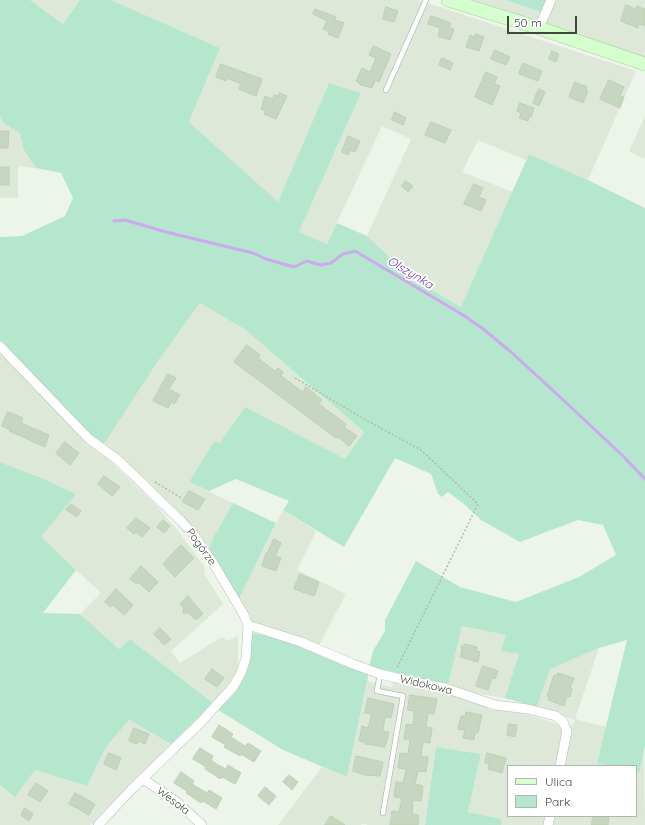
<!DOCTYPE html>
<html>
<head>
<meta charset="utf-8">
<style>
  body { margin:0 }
  #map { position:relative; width:645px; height:825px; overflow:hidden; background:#edf5eb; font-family:Quicksand,sans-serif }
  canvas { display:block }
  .legend { position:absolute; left:507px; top:765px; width:130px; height:52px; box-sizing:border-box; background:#fff; border:1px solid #b2b6b0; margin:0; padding:5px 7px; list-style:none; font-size:12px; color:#3e4939 }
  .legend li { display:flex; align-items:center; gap:8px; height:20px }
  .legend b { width:20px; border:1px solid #b2b6b0 }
  .scale { position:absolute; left:507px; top:16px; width:70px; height:18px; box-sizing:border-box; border:2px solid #3e4939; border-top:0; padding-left:5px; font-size:12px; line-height:14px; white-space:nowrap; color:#3e4939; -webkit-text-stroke:3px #fff; paint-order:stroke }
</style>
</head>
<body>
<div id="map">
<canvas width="645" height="825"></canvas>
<ul class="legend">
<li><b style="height:5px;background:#d5fdcd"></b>Ulica</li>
<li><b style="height:11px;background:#b5e7cf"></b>Park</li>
</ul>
<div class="scale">50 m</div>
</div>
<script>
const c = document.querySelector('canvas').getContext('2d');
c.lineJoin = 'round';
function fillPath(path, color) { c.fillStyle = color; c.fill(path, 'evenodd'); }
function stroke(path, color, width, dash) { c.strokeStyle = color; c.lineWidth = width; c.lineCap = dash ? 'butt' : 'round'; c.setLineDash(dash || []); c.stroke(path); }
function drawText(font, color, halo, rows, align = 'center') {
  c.font = font + ' Quicksand,sans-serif'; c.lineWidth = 3.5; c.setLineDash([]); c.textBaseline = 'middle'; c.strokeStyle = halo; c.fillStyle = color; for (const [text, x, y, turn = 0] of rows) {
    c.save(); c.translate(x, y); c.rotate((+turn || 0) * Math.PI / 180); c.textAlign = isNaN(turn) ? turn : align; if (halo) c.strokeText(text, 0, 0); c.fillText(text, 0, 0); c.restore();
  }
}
fillPath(new Path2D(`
  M30,0H80L63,24Z
  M111,0H418L636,71L588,180L529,154L526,160L478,140L462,172L513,192L461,307L413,279L367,236L411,139L382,126L327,244L299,232L361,93L329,83L278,203L189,122L220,48Z
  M465,0H506L543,13L538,24Z
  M554,0H645V57L542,25Z
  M645,116V159L629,151Z
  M0,117L3,123L20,134L24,150L36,168L18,166V198H0Z
  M200,303L246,330L364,432L345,459L245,408L220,444L214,441L189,482L233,503L213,538L208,550L192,529L151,484L104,444L160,358Z
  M0,341L70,414L103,456L104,455L154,503L179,532L204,566L205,575L223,604L171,651L180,663L222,637L228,641L238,636V669L229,683L213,703L130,639L119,649L80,614L101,593L41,538L39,477L0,462Z
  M283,510L316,531L297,570L346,594L319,645L252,625L238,601Z
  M462,626L507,635L520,654L505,698L479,694L448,686Z
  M599,648L575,719L606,727L597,763L609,766H564L571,727L575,720L537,707L550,669Z
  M367,681L392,687L393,681L444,691L485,705L490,710H502L526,714L557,724L564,732L556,766H508V816H547L545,825H501L502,819L468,812L481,754L436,747L425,825H368L363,823L361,825H278L322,767L347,777Z
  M129,720L171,744L127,787L90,825H0V785L15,796L35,770L87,786L106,747Z
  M644,749L645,825H551L553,816H636V773L639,774Z`), '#dde8d9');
fillPath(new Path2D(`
  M0,0H30L63,24L80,0H111L220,48L189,122L278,202L329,83L361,93L299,232L327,244L337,223L367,236L413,279L461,307L529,154L588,180L645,208V746L639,774L636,773V766H609L597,763L627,640L599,648L550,669L537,707L505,698L519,654L501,651L506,635L462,626L448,686L391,674L369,667L373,651L385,631V620L416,561L460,587L516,602L579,577L616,555L603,525L578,520L520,542L481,520L464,504L448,492L442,497L438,494L431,474L395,458L344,547L283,510L289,501L236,479L209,491L189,482L214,441L220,443L245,407L345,459L364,432L246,330L200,303L160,358L104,444L92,436L0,341V237L22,236L65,216L73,198L61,173L36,168L24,150L20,134L3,123L0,117Z
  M506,0H548L543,13Z
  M0,462L39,477L76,494L41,537L76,570L43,613L80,614L119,649L130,639L213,703L171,744L129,720L106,747L87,786L35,770L15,797L0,785Z
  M233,503L276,523L238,601L208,550L213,538Z
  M251,633C292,639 330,657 369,672L347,777L283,750L218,710C224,704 232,697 237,690C249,673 249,653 251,633Z
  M436,747L481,754L468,812L502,819L501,825H425Z`), '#b5e7cf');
stroke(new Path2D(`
  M114,221L125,220L166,232L253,253L266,259L294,267L307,261L321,265L331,263L343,254L355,251L463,315L482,328L511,352L559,396L623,456L645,479`), '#cbaaee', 3);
const building = new Path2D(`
  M626,5L636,9L637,6L645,9V26L639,24L638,28L621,21Z
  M386,7L398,11L394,22L383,19Z
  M315,9L336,17L335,20L344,23L338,38L328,34L329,32L323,29L327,21L313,14Z
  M431,16L451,23L449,28L454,29L450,40L438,36L440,28L428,24Z
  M476,34L484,37L479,51L466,47L470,35L475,37Z
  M374,46L391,54L379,82L375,80L372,88L361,85L356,81L362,68L370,72L376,58L369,55Z
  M495,50L510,57L506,65L491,59Z
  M552,51L559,54L556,62L549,59Z
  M442,58L453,63L450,70L439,65Z
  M523,63L542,71L538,81L519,74Z
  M221,64L262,79L256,96L239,89L241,84L227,78L226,81L216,77Z
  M486,72L497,77L494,84L500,86L492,105L475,97Z
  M609,80L624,87L620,96L624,97L620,108L600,99Z
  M575,82L587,87L586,90L588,91L583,103L569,97Z
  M539,89L545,92L539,106L533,103Z
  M280,93L287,96L276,119L264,114L265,111L261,109L265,96L273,99L274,95L278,96Z
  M520,103L534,108L531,117L530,116L528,121L519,118L521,113L517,111Z
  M395,112L406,118L403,125L392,120Z
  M431,122L451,130L445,143L425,135Z
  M0,131H9L8,148H0Z
  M348,136L360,141L355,152L350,150L348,155L342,152Z
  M0,167H9V185H0Z
  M406,181L413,186L408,192L402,186Z
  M474,184L483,188L479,197L486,200L481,211L464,204Z
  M247,345L260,355L258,358L275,371L278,368L283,372L281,376L303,392L306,387L322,400L319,404L346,424L344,427L357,436L349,446L337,436L336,438L234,362Z
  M168,374L176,378L169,389L180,395L174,404L172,402L168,408L153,401Z
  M8,412L23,418L21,423L49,435L45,447L9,431L10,430L2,426Z
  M65,442L79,453L70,465L56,453Z
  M104,476L120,487L112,496L98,484Z
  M189,491L205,499L198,510L183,502Z
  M71,504L81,511L77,517L66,510Z
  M136,518L150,528L142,537L136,532L134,534L127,528Z
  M163,520L170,526L164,533L157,527Z
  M274,539L281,543L275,556L281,558L276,571L262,566L266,553H267Z
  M181,545L194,558L175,577L163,564Z
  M141,566L158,582L149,592L138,582L136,584L130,579Z
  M300,574L319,582L314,596L294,589Z
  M116,589L133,605L124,615L113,605L111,607L105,602Z
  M188,596L203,614L196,620L188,613H183L184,608L180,604Z
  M160,628L171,639L164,645L154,634Z
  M466,644L477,647L476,651L480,652L478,662L460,657L462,650L461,647Z
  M483,666L498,671L495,679L492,678L488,690L476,686Z
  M212,669L224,678L217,687L205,679Z
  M558,673L574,678L570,688L572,689L570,697L567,696L564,706L548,700L549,697L547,696L554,675L557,676Z
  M410,695L437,699L434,714L428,713L426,727L432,728L430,743L423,742L421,756L428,757L426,772L418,771L415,784L423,786L421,801L413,800L412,814L419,815L418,825H390L392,811L399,812L402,798L394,797L396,782L403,783L406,769L398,768L400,753L408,754L410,740L404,739L406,724L413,725L414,711L408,710Z
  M368,698L394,704L391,718L385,717L383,731L389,732L385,747L365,744L366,742L359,741L362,726L368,728L372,714L365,713Z
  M466,712L482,715L478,733H475L474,740L463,738L465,730L458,729L461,716H465Z
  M509,724L517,725L515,737L507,735Z
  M219,725L233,734L231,737L245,746L248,743L261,751L254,762L241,754L240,756L224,747L226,745L212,737Z
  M134,728L149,734L145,744L138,741L137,744L129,741Z
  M200,748L213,756L211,760L218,765L226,769L228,765L241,773L235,784L222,777L220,779L213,774L205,769L206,767L193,759Z
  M109,753L121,758L116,770L104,764Z
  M487,753L506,758L502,773L488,769L489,764L485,763Z
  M356,756L383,762L380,776L365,775L353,771Z
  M181,772L194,781L192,784L207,793L209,790L222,798L216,809L203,801L201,803L186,793L187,791L174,783Z
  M289,775L298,782L292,790L283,782Z
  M36,783L48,791L40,802L28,795Z
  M265,787L276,796L269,805L258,796Z
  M75,793L95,804L89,815L69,804Z
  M25,808L33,814L29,821L21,815Z
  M331,816L345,825H325Z
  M593,816H609L608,825H592Z`);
fillPath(building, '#c7d6c0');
stroke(building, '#bdd0b4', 1);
const lane = new Path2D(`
  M386,90L426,0
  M380,674L377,691L403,696L383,813`);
const street = new Path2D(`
  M539,28L551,0
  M0,346L89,439L118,460L181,521L194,535L213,563L244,615L248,625L246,658L241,673L233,687L201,722L131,790L98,825
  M248,625L301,642L353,664L380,674L410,681L445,688L495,705L528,709L556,716L563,722L567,731L560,766
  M143,779L177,802L202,825
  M548,825L550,816`);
const secondary = new Path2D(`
  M448,0L539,28L645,64`);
stroke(lane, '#b2c0ad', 6);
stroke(street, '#b2c0ad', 10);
stroke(secondary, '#a6d29c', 14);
stroke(new Path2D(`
  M295,378L364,419L421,450L478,504L397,668
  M155,482L183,499`), '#a8c19f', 1.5, [2, 2]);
stroke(lane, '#fff', 4.5);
stroke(street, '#fff', 9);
stroke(secondary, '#d5fdcd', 13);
drawText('11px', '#3e4939', '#fff', [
  ["Pogórze",201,547,54],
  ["Widokowa",426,685,13],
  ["Wesoła",173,801,37]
]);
drawText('italic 12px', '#7335b1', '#fff', [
  ["Olszynka",410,273,31]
]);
</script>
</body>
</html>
